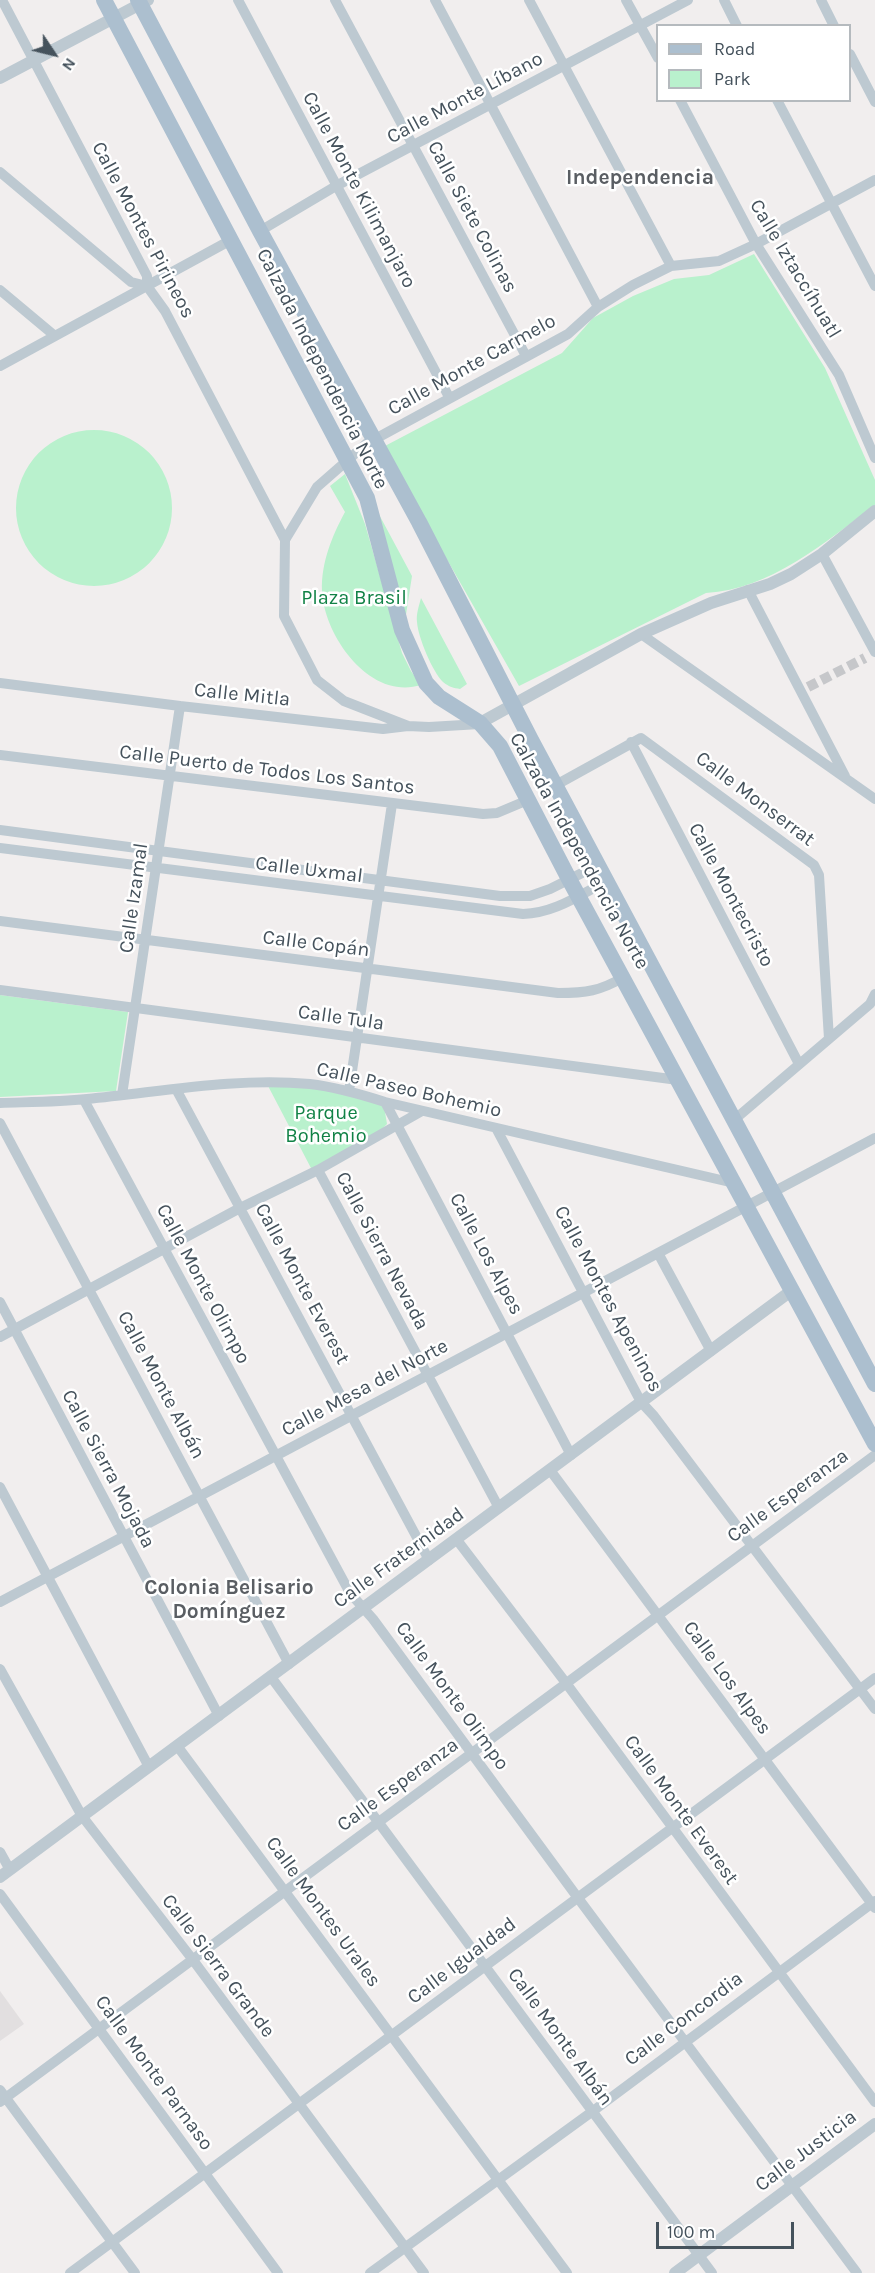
<!DOCTYPE html>
<html>
<head>
<meta charset="utf-8">
<style>
  body { margin:0 }
  #map { position:relative; width:875px; height:2273px; overflow:hidden; background:#f1eeee; font-family:Karla,sans-serif }
  canvas { display:block }
  .legend { position:absolute; left:656px; top:24px; width:195px; height:78px; box-sizing:border-box; background:#fff; border:2px solid #b5babe; margin:0; padding:8px 10px; list-style:none; font-size:18px; color:#45525c }
  .legend li { display:flex; align-items:center; gap:12px; height:30px }
  .legend b { width:30px; border:2px solid #b5babe }
  .north { position:absolute; left:24px; top:24px; width:60px; height:60px; -webkit-text-stroke:4px #fff; paint-order:stroke; rotate:125deg; font-size:16px; font-weight:700; line-height:24px; text-align:center; color:#45525c }
  .north::after { content:''; display:block; margin:auto; width:21px; height:27px; background:#45525c; clip-path:polygon(50% 0,100% 100%,50% 72%,0 100%) }
  .scale { position:absolute; left:656px; top:2222px; width:138px; height:27px; box-sizing:border-box; border:3px solid #45525c; border-top:0; padding-left:8px; font-size:18px; line-height:21px; white-space:nowrap; color:#45525c; -webkit-text-stroke:4px #fff; paint-order:stroke }
</style>
</head>
<body>
<div id="map">
<canvas width="875" height="2273"></canvas>
<ul class="legend">
<li><b style="height:8px;background:#acbfcf"></b>Road</li>
<li><b style="height:16px;background:#b9f1cd"></b>Park</li>
</ul>
<div class="north">N</div>
<div class="scale">100 m</div>
</div>
<script>
const c = document.querySelector('canvas').getContext('2d');
c.lineJoin = 'round';
function fillPath(path, color) { c.fillStyle = color; c.fill(path, 'evenodd'); }
function stroke(path, color, width, dash) { c.strokeStyle = color; c.lineWidth = width; c.lineCap = dash ? 'butt' : 'round'; c.setLineDash(dash || []); c.stroke(path); }
function drawText(font, color, halo, rows, align = 'center') {
  c.font = font + ' Karla,sans-serif'; c.lineWidth = 5; c.setLineDash([]); c.textBaseline = 'middle'; c.strokeStyle = halo; c.fillStyle = color; for (const [text, x, y, turn = 0] of rows) {
    c.save(); c.translate(x, y); c.rotate((+turn || 0) * Math.PI / 180); c.textAlign = isNaN(turn) ? turn : align; if (halo) c.strokeText(text, 0, 0); c.fillText(text, 0, 0); c.restore();
  }
}
fillPath(new Path2D(`
  M0,1991L24,2024L0,2041Z`), '#e2dfe0');
fillPath(new Path2D(`
  M754,254L825,368L875,480V505C824,543 771,589 706,593L519,686L383,447L562,353L593,318L633,296L674,279L709,275Z
  M16 508a78 78 0 1 1 156 0a78 78 0 1 1-156 0Z
  M345,474L365,524L402,653L411,671L421,685C370,701 324,636 322,591C321,563 332,536 345,512L330,486Z
  M375,507L412,576L405,621Z
  M421,598L467,684L460,689C454,688 449,687 443,682C432,671 418,637 417,622C416,614 419,606 421,598Z
  M0,995L128,1012L116,1091L0,1097Z
  M267,1084L316,1088L349,1094L384,1106L387,1124L377,1134L312,1170Z`), '#b9f1cd');
stroke(new Path2D(`
  M808,687L865,658`), '#c6c7ca', 10, [10, 5]);
stroke(new Path2D(`
  M2,0L147,276V286L165,311L285,540
  M238,0L449,397
  M335,0L526,356
  M435,0L598,307
  M529,0L671,266
  M626,0L658,58
  M724,0L737,26
  M821,0L834,26
  M850,54L875,102
  M680,100L756,244L839,375L875,458
  M777,100L875,286
  M0,172L131,282L147,286
  M260,231L336,186L688,0
  M0,290L55,336
  M0,366L231,240
  M822,554L875,652
  M748,590L845,776
  M641,634L875,799
  M0,683L180,706L383,729L408,726L429,727L480,724
  M408,726L344,701L317,680L284,616L285,540L317,487L366,444L568,334L598,307L633,285L671,266L719,261L756,244L875,180
  M631,742L799,1064
  M0,755L483,814L497,813L528,800
  M556,785L641,738L814,865L819,875L829,1039
  M0,830L500,896H530L550,889L598,865
  M0,848L523,914C555,913 579,895 607,881
  M0,921L558,993C586,993 600,991 624,977
  M0,990L678,1080
  M176,1089L429,1560
  M349,1091L392,804
  M122,1095L180,706
  M84,1100L350,1593L373,1619L578,1898L857,2273
  M385,1102L571,1455
  M0,1103C29,1102 58,1102 87,1099C161,1092 235,1077 310,1084C336,1087 360,1094 385,1102L734,1183
  M734,1120L870,1004L875,994
  M0,1123L289,1664
  M496,1128L641,1402L654,1416L875,1709
  M318,1170L499,1508
  M658,1253L711,1351
  M0,1302L219,1716
  M0,1337L240,1208L318,1170L422,1111
  M550,1470L875,1908
  M0,1487L149,1767
  M457,1540L566,1683L875,2102
  M0,1602L875,1138
  M0,1669L82,1816L193,1960L424,2273
  M271,1677L712,2273
  M178,1747L567,2273
  M0,1852L10,1870
  M0,1894L278,2273
  M0,2090L135,2273
  M0,2102L875,1455
  M70,2273L875,1678
  M370,2273L593,2111L875,1901`), '#bdc9d1', 10);
stroke(new Path2D(`
  M0,78L148,0
  M480,723L641,634L711,603L770,584L791,574L822,554L875,511
  M0,1877L791,1291
  M675,2273L875,2124`), '#bdc9d1', 12);
stroke(new Path2D(`
  M104,0L367,498L402,630L426,683L439,697L480,723L500,746L569,879L875,1444
  M138,0L260,231L419,522L531,740L875,1384`), '#acbfcf', 16);
drawText('20px', '#45525c', '#fff', [
  ["Calle Monte Líbano",465,98,-28],
  ["Calle Monte Kilimanjaro",359,190,62],
  ["Calle Siete Colinas",472,217,62],
  ["Calle Montes Pirineos",143,230,62],
  ["Calle Iztaccíhuatl",795,269,59],
  ["Calle Monte Carmelo",472,365,-29],
  ["Calzada Independencia Norte",322,369,63],
  ["Calle Mitla",242,695,6],
  ["Calle Puerto de Todos Los Santos",267,770,7],
  ["Calle Monserrat",755,799,37],
  ["Calzada Independencia Norte",579,851,61],
  ["Calle Uxmal",309,870,7],
  ["Calle Montecristo",731,895,62],
  ["Calle Izamal",134,898,-82],
  ["Calle Copán",316,944,7],
  ["Calle Tula",341,1018,8],
  ["Calle Paseo Bohemio",409,1090,13],
  ["Calle Sierra Nevada",382,1251,62],
  ["Calle Los Alpes",486,1254,62],
  ["Calle Monte Olimpo",203,1284,62],
  ["Calle Monte Everest",302,1284,62],
  ["Calle Montes Apeninos",608,1299,62],
  ["Calle Monte Albán",161,1385,62],
  ["Calle Mesa del Norte",365,1388,-28],
  ["Calle Sierra Mojada",108,1469,62],
  ["Calle Esperanza",788,1496,-36],
  ["Calle Fraternidad",399,1558,-36],
  ["Calle Los Alpes",727,1678,54],
  ["Calle Monte Olimpo",452,1696,54],
  ["Calle Esperanza",398,1785,-36],
  ["Calle Monte Everest",681,1810,54],
  ["Calle Montes Urales",323,1912,54],
  ["Calle Igualdad",462,1961,-37],
  ["Calle Sierra Grande",218,1966,53],
  ["Calle Concordia",684,2019,-37],
  ["Calle Monte Albán",560,2037,54],
  ["Calle Monte Parnaso",154,2073,54],
  ["Calle Justicia",806,2151,-37]
]);
drawText('20px', '#118246', '#fff', [
  ["Plaza Brasil",354,598],
  ["Parque",326,1113],
  ["Bohemio",326,1136]
]);
drawText('bold 21px', '#5a5e63', '#fff', [
  ["Independencia",640,178],
  ["Colonia Belisario",229,1588],
  ["Domínguez",229,1612]
]);
</script>
</body>
</html>
